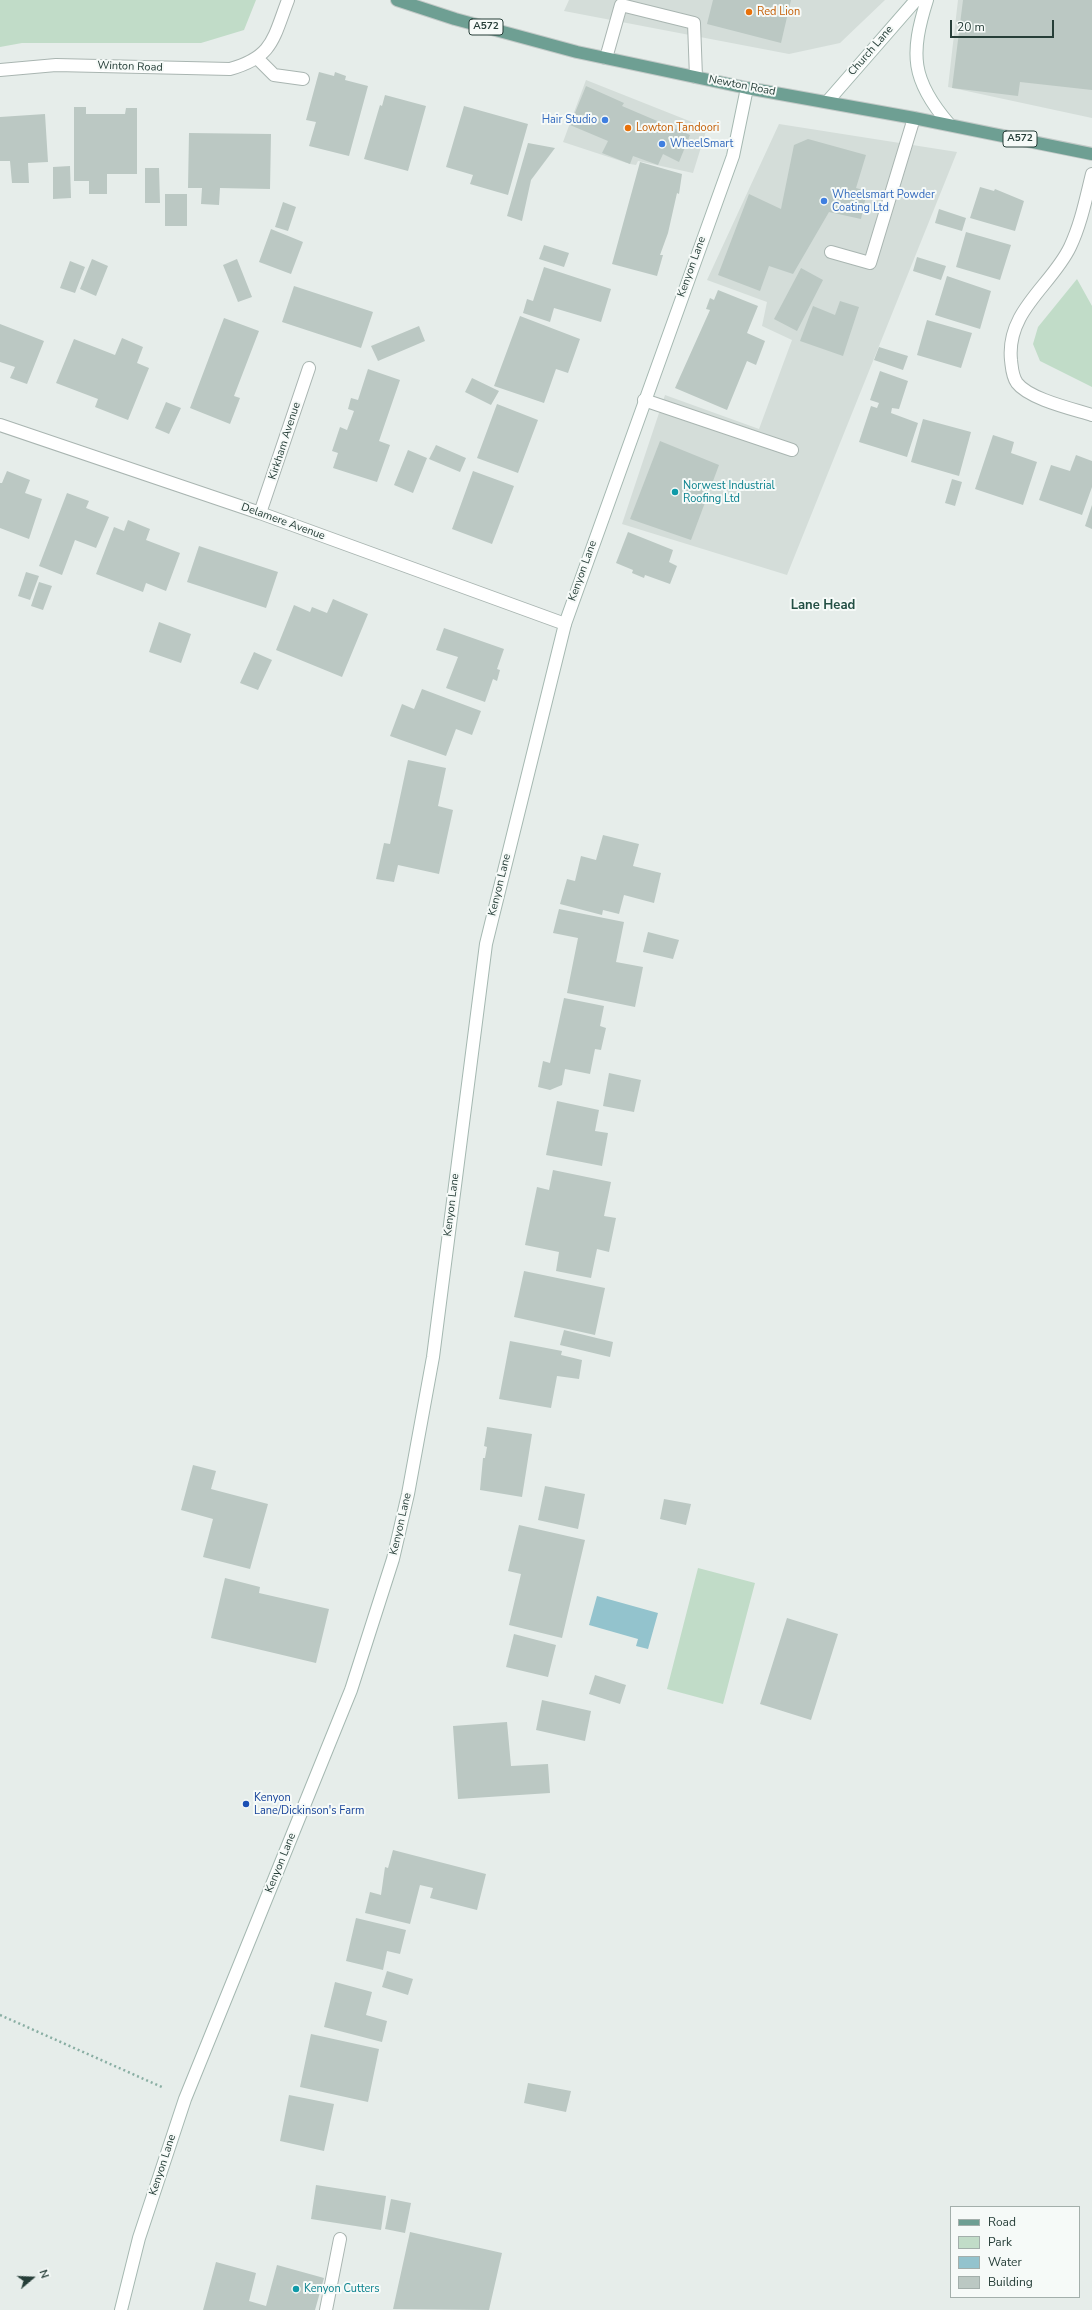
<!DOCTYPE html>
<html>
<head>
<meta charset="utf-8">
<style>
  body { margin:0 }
  #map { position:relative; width:1092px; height:2310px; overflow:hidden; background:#e6edea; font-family:"Nunito Sans",sans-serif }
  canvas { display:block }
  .legend { position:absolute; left:950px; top:2206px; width:130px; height:92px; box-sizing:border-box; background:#f6faf8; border:1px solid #a3afab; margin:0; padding:5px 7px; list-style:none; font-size:12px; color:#263e38 }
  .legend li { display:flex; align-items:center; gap:8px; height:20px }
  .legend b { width:20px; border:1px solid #a3afab }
  .north { position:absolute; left:12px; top:2258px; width:40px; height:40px; -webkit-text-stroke:3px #f6faf8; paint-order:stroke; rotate:71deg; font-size:11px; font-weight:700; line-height:16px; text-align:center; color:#263e38 }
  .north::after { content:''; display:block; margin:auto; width:14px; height:18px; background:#263e38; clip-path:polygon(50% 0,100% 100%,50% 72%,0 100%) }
  .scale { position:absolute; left:950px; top:20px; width:104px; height:18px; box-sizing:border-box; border:2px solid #263e38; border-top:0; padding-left:5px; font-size:12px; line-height:14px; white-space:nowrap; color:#263e38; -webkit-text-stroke:3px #f6faf8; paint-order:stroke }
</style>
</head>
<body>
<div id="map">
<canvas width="1092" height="2310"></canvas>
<ul class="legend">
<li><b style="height:5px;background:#6e9f93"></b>Road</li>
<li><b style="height:11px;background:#c1dcc8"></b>Park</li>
<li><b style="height:11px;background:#93c3cd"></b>Water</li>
<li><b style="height:11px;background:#bbc8c3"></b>Building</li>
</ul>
<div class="north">N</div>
<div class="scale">20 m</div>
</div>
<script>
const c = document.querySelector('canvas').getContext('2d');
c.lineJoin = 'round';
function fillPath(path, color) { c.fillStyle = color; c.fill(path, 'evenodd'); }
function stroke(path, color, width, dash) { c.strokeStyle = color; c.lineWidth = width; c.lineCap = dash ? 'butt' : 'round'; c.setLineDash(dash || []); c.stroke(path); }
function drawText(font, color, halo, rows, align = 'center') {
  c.font = font + ' "Nunito Sans",sans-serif'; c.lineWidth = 4; c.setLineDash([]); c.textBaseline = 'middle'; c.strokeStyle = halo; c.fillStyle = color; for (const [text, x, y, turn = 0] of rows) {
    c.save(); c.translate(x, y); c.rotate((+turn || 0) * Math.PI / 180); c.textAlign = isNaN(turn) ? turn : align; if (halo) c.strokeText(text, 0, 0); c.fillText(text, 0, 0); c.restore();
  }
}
fillPath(new Path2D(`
  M569,0H885L840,43L789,54L564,11Z
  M958,0H1092V118L948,87Z
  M586,80L707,128L693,173L638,161L636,165L630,164L563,142Z
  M779,124L957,152L787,575L622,524L665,395L759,429L792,340L762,326L767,302L707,280Z`), '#d4ddd9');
fillPath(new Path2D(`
  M0,0H256L244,30L201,43H22L0,47Z
  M1077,279L1092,306V387L1040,361L1033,344L1038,327Z
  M698,1568L755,1583L723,1704L667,1689Z`), '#c1dcc8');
fillPath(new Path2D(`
  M597,1596L658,1613L648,1649L636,1646L638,1639L589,1625Z`), '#93c3cd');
fillPath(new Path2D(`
  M713,0H791L781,43L707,24Z
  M963,0H1092V90L1020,82L1018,96L952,88Z
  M319,72L334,76L335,72L346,76L345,80L368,86L349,156L309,146L316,122L306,120Z
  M586,86L624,103L622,106L690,135L679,162L663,154L658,165L633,156L630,164L602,153L608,141L570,125Z
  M385,95L426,106L408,171L364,159L380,105L382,106Z
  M464,106L528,124L508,195L470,184L473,175L446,167Z
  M74,107H86V114H125L126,108H137V174H107V194H89V181H74Z
  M45,114L48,162L28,163L29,183H12L10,161H0V117Z
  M189,133L271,134L270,189L220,188L219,205L201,204L202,188H188Z
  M808,139L866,155L856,188L867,191L861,219L829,212L793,274L769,266L760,291L718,275L749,194L781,209L794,145Z
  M528,143L555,148L531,180L522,221L507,216Z
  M640,162L682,174L679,194L677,193L668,233L660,255H663L657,276L612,264Z
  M70,166L71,198L53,199V167Z
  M145,168H159L160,203H145Z
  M980,187L994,191L995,189L1024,201L1015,231L970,218Z
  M165,194H187V226H165Z
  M283,202L296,207L288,231L275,227Z
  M939,209L966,218L962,231L935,223Z
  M271,229L303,242L291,274L259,262Z
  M966,232L1011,245L1000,280L956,267Z
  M544,245L569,253L564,267L539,259Z
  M917,257L946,266L941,280L913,271Z
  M92,259L108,266L96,296L80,289Z
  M237,259L252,297L238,302L223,265Z
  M70,261L85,267L75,293L60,288Z
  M544,267L611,289L601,322L554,308L550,322L523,313L527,299L533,301Z
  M801,268L823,280L797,331L774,319Z
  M947,276L991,291L980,329L935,315Z
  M294,286L373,312L361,348L282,322Z
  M718,290L758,306L747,333L765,341L756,365L747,361L727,410L675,388L710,310L706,309L710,298L714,300Z
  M840,301L859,307L843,356L800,341L813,306L835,315Z
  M520,316L580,339L568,373L556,369L544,403L494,386Z
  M224,318L259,331L234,396L240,398L230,424L190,408Z
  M927,320L972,333L961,368L917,355Z
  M0,324L44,341L27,384L10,378L15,367L0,362Z
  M419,326L425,341L378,361L371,346Z
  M122,338L143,347L137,363L149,368L128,420L95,407L98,399L56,383L74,339L115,355Z
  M879,347L908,356L903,370L874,360Z
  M368,369L400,380L379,441L390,445L377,482L333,468L338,453L332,451L340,427L347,430L354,411L348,409L351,398L358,400Z
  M880,371L908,381L899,409L892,408L891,413L918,423L907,457L859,442L871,406L877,408L879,403L870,400Z
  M472,378L499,391L491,405L465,392Z
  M166,402L181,408L169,434L155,428Z
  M497,404L538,420L518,473L477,458Z
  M923,419L971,432L959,476L911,462Z
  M993,435L1014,442L1011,453L1037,462L1023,505L975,489Z
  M660,441L719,465L691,540L630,519Z
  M436,445L466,458L460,472L429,459Z
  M408,450L427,458L413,493L394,485Z
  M1076,455L1092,461V487L1082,515L1039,500L1051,465L1070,471Z
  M7,471L30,480L25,493L42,499L29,539L0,528V483H2Z
  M473,471L514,486L492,544L452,529Z
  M952,479L962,482L955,506L945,503Z
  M67,493L89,501L86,508L109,517L96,548L75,540L62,575L39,566Z
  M1092,505V529L1085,526Z
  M128,520L150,529L146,540L180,553L166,591L146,583L143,592L96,574L114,527L124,531Z
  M628,532L673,550L669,562L677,566L670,584L645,575L644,578L632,573L633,570L616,563Z
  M199,546L278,572L266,608L187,582Z
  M26,572L39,576L30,600L18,596Z
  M39,582L52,586L43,610L31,606Z
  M333,599L368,614L342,677L276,650L294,605L310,612L312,607L327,613Z
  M159,622L191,634L181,663L149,652Z
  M444,628L504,649L497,669L500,670L497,681L493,679L485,702L446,688L458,657L436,650Z
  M254,652L272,660L258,690L240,683Z
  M422,689L481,711L472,735L456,729L446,756L390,736L402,704L414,709Z
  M408,760L446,768L438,806L453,810L439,874L398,865L394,882L376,879L384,843L390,844Z
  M603,835L639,844L633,866L661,873L654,903L624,895L619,914L603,910L602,915L560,904L567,879L575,881L581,856L596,860Z
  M559,909L624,922L616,962L643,967L635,1007L567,993L578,938L553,933Z
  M648,932L679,940L673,959L643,952Z
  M564,998L604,1006L600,1026L606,1028L601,1050L595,1049L590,1074L565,1069L562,1085L550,1090L538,1087L543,1061L550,1063Z
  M609,1073L641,1080L634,1112L603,1106Z
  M557,1101L599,1110L595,1131L608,1133L602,1166L546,1155Z
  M553,1170L611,1182L604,1216L616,1218L609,1252L597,1249L591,1278L556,1271L559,1252L525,1245L537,1187L549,1190Z
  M524,1271L605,1288L595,1335L514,1317Z
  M564,1330L613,1342L610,1357L560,1345Z
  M510,1341L562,1351L561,1355L582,1360L579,1379L557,1376L551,1408L499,1399Z
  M487,1427L532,1434L522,1497L480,1490L483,1458H485L487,1447L484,1446Z
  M193,1465L216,1471L211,1489L268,1504L250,1569L203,1557L213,1519L181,1510Z
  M545,1486L585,1494L578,1529L538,1520Z
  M664,1499L691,1504L686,1525L660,1519Z
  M519,1525L585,1540L562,1638L509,1625L521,1574L508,1571Z
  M225,1578L260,1587L259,1593L329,1609L316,1663L211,1638Z
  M787,1618L838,1634L811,1720L760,1704Z
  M514,1634L556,1645L548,1677L506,1667Z
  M595,1675L626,1685L620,1704L589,1694Z
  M542,1700L591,1711L585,1741L536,1730Z
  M507,1722L511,1766L548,1764L550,1793L458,1799L453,1726Z
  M393,1850L486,1874L477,1910L430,1898L433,1888L420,1885L410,1924L365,1913L370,1892L381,1895L385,1867L388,1868Z
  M356,1918L406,1930L400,1954L387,1951L383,1970L346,1961Z
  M387,1971L413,1979L408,1995L382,1987Z
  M335,1982L372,1992L366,2015L387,2021L382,2042L324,2027Z
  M311,2034L379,2049L368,2102L300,2087Z
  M528,2083L571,2091L566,2112L524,2103Z
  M289,2095L334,2104L324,2151L280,2141Z
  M316,2185L386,2196L381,2230L311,2219Z
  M391,2199L411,2203L405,2233L385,2229Z
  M410,2232L502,2253L489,2310L393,2309Z
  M216,2262L256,2273L249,2301L266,2306L277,2265L324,2278L315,2310H203Z`), '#bbc8c3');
const service = new Path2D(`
  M606,58L621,5L694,23L696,77
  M831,252L870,263L914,118
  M644,400L792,450
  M326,2310L340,2239`);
const minor = new Path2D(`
  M258,59L274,75L303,79
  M0,70L56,65L230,69C273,57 273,39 288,0
  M1092,174C1086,198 1081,224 1070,247C1052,285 1006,311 1011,360C1012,368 1012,376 1017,383C1029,399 1073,409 1092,415
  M0,425L260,513L565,624
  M260,513L309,368`);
const secondary = new Path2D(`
  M927,0C910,54 911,80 949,124
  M827,102L916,0
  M121,2310L139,2238L185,2099L351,1690L393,1559L408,1494L433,1357L486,944L565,624L733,156L747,88`);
const primary = new Path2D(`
  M397,0L455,19L577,52L747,88L914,118L1092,154`);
stroke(service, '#a9b5b1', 14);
stroke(minor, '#a9b5b1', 14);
stroke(secondary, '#a5b8b1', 14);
stroke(primary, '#c2c9c7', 14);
stroke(new Path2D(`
  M0,2015L164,2088`), '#89aea3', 2.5, [2, 3]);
stroke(service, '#fff', 12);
stroke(minor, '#fff', 12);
stroke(secondary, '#fff', 12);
stroke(primary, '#6e9f93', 12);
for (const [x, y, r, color] of [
  [749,12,4,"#e8710a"],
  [605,120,4,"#3f7fe0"],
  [628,128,4,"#e8710a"],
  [662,144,4,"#3f7fe0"],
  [824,201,4,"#3f7fe0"],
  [675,492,4,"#0f9aa8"],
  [246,1804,4,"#1a4fb4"],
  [296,2289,4,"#0f9aa8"]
]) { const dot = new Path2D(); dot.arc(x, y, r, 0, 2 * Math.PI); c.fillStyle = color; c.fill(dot); stroke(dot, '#f6faf8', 1.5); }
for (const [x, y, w] of [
  [486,27,34],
  [1020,139,34]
]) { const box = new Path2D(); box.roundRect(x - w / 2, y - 8, w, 16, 3); c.fillStyle = '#f6faf8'; c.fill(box); stroke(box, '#263e38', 1); }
drawText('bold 10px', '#263e38', null, [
  ["A572",486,27],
  ["A572",1020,139]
]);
drawText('11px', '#c56008', '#f6faf8', [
  ["Red Lion",757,12],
  ["Lowton Tandoori",636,128]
], 'left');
drawText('11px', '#263e38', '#f6faf8', [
  ["Church Lane",871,51,-49],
  ["Winton Road",130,67,2],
  ["Newton Road",742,86,11],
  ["Kenyon Lane",692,267,-70],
  ["Kirkham Avenue",285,441,-72],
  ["Delamere Avenue",283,522,20],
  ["Kenyon Lane",583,571,-70],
  ["Kenyon Lane",500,885,-76],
  ["Kenyon Lane",452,1205,-83],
  ["Kenyon Lane",401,1524,-77],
  ["Kenyon Lane",281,1863,-68],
  ["Kenyon Lane",163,2165,-72]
]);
drawText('11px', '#366cbe', '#f6faf8', [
  ["Hair Studio",597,120,"right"],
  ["WheelSmart",670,144],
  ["Wheelsmart Powder",832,195],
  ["Coating Ltd",832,208]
], 'left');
drawText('11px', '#0d838f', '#f6faf8', [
  ["Norwest Industrial",683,486],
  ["Roofing Ltd",683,499],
  ["Kenyon Cutters",304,2289]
], 'left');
drawText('11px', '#164399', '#f6faf8', [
  ["Kenyon",254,1798],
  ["Lane/Dickinson's Farm",254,1811]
], 'left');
drawText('bold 13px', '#234f44', '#f6faf8', [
  ["Lane Head",823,606]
]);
</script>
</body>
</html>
